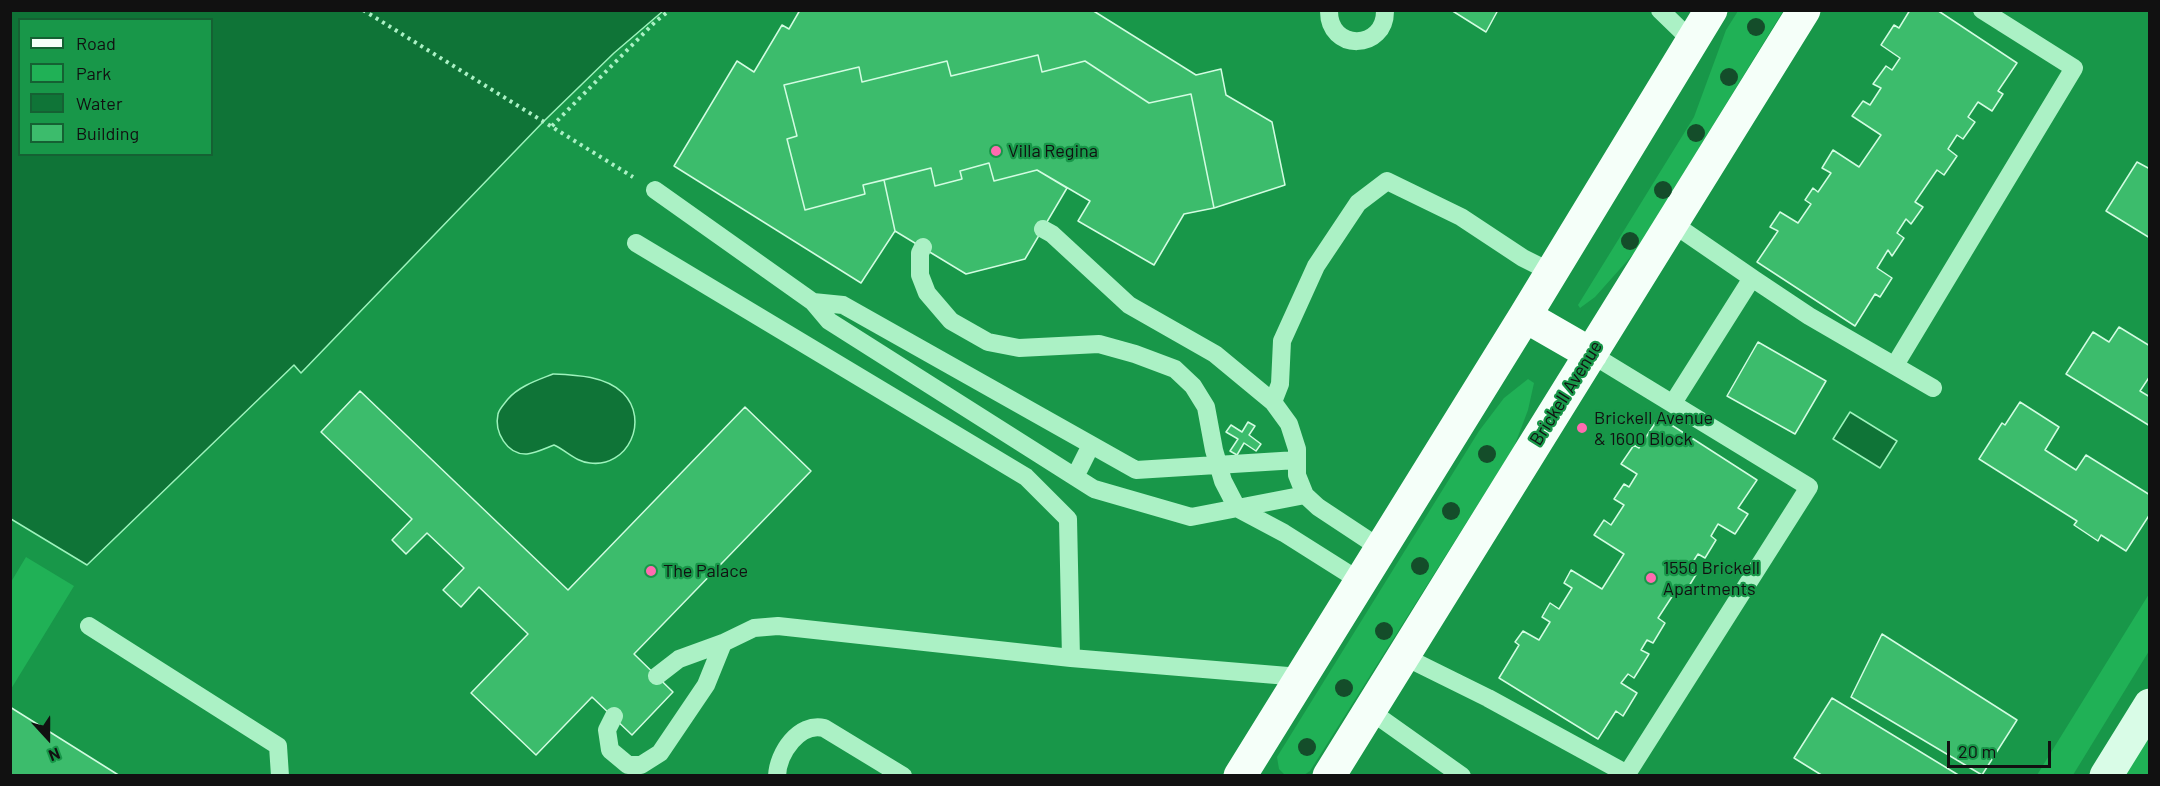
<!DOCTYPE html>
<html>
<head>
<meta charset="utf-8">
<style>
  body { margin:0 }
  #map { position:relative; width:2160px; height:786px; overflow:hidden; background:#189749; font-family:Barlow,sans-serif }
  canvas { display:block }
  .frame { position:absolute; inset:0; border:12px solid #111; pointer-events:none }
  .legend { position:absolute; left:18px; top:18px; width:195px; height:138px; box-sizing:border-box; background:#189749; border:2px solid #156133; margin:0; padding:8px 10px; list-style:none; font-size:18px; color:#111 }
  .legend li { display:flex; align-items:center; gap:12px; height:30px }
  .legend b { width:30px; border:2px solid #156133 }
  .north { position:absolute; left:18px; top:708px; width:60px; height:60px; -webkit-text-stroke:4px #189749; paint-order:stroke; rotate:159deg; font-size:16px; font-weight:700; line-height:24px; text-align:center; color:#111 }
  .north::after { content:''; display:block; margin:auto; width:21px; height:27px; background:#111; clip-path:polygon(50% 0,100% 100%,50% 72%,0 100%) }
  .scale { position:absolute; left:1947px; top:741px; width:104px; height:27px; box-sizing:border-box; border:3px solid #111; border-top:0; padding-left:8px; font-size:18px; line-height:21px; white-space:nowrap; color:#111; -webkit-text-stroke:4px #189749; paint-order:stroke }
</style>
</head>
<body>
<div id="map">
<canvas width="2160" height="786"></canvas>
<div class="frame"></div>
<ul class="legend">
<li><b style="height:8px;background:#f5fff9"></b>Road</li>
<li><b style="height:16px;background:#20b156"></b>Park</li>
<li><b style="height:16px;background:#0f7437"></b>Water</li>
<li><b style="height:16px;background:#3cbc6c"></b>Building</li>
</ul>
<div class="north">N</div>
<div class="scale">20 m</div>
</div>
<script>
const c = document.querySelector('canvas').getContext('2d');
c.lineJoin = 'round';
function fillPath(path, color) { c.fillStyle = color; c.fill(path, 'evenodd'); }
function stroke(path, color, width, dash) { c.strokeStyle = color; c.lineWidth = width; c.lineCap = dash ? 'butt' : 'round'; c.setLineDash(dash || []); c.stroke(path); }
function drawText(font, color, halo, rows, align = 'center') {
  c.font = font + ' Barlow,sans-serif'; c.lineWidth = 4.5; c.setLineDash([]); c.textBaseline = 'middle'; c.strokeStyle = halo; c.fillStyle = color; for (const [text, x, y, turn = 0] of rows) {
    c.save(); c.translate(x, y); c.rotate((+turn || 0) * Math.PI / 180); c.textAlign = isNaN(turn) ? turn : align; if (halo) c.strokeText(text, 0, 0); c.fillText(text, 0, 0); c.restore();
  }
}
fillPath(new Path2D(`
  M1738,11H1783L1636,251L1595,297L1580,308L1578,305L1694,117L1726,30Z
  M1528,379L1534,383L1528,410L1514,447L1310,771L1304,775H1285L1279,769L1277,757L1479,431L1504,398Z
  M26,557L74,586L11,689V582Z
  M2149,594V651L2073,775H2037Z
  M2149,725V775H2118Z`), '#20b156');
const water = new Path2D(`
  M11,10H663V11L614,53L544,121L301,373L294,365L87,565L11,519ZM20,20H212V154H20Z
  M553,374C577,375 605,376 623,393C650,420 628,468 590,463C576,462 567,451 554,445C546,448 536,453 527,454C507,455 494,432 498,414C499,409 505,403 508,399C519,386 538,380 553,374Z
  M1850,412L1897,441L1880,468L1833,439Z`);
fillPath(water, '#0f7437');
stroke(water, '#9df3bc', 1.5);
const building = new Path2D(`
  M800,10H1092L1196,75L1221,69L1226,95L1272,122L1285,185L1214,208L1191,94L1149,103L1085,61L1042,72L1038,55L951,76L947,61L862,82L859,67L784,85L797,136L787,139L805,210L865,194L863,185L884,180L895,231L861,283L674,166L737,61L754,72L782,25L789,29Z
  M1451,10H1498L1486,32Z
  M1910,10H1937L2017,63L1998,91L2003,94L1992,111L1978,102L1968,117L1975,122L1963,139L1957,135L1948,149L1957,156L1944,175L1937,170L1915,202L1923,207L1911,224L1906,219L1897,233L1904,238L1892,256L1888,250L1877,268L1892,278L1880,297L1875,294L1855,326L1757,262L1778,231L1770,227L1780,212L1798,223L1811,204L1805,200L1813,188L1818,192L1831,173L1822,168L1833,150L1859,167L1881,135L1852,116L1863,101L1870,105L1881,88L1873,84L1886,66L1892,70L1900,58L1881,45L1894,25L1899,28Z
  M1038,55L1042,72L1085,61L1149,103L1191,94L1214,208L1184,214L1154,265L1078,221L1090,201L1037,170L994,181L989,163L960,171L962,179L935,186L931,168L863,185L865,194L805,210L787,139L797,136L784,85L859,67L862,82L947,61L951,76Z
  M2137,162L2150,169V238L2106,211Z
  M989,163L994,181L1037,170L1067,188L1025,259L966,274L895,231L884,180L931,168L935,186L962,179L960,171Z
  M2119,327L2150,346V376L2140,391L2150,397V426L2066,374L2093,332L2109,342Z
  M1758,342L1826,381L1795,434L1727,396Z
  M360,391L568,590L745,407L811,471L634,654L673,692L632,735L592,697L536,755L471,693L528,634L479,587L461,607L443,590L464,568L427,533L406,554L392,540L412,519L321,432Z
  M2020,402L2059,427L2045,450L2076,470L2086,455L2150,495V514L2126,551L2101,535L2098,541L2074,525L2077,521L1979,459L2002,423L2005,425Z
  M1659,417L1757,480L1738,508L1748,514L1735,534L1718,524L1711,536L1716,540L1705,558L1698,554L1689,568L1697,573L1684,594L1677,589L1658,618L1665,623L1653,643L1647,640L1641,650L1649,654L1634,678L1628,674L1621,683L1637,693L1623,716L1616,711L1598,739L1499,678L1519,645L1515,642L1523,631L1539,640L1550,622L1542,617L1550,603L1559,609L1572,588L1564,583L1571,570L1602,589L1624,554L1594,535L1604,520L1611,525L1624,505L1614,499L1624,484L1629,487L1637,474L1621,464L1634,445L1639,448Z
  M1248,422L1255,426L1249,435L1261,444L1256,451L1244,443L1237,455L1230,451L1238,439L1226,432L1231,425L1242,432Z
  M1882,634L2017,720L1982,775L1851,697Z
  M1832,698L1960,776H1823L1794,758Z
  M10,707L120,776H10Z`);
fillPath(building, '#3cbc6c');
stroke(building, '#d2fce1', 1.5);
stroke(new Path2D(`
  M363,10L633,177
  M552,126L655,22L670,10`), '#abf1c5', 4, [3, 4.5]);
stroke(new Path2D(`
  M1329,10C1328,52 1386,51 1385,10
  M1660,10L1692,41
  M655,190L813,302L829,321L1094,489L1191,517L1305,495
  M1672,223L1752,278L1673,403
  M1043,229L1052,234L1129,305L1215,354L1273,402L1289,424L1297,449V475L1305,495L1318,507L1380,548
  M636,243L1026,477L1068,519L1071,658
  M923,247L920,253V275L927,293L951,321L988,342L1019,348L1099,344L1135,354L1175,369L1193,386L1206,407L1214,450L1223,481L1237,508L1284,533L1360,581
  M1752,278L1809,316L1933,388
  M813,302L843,305L1136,470L1297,460
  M1895,365L2074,68L1982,10
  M1273,402L1280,384L1282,341L1316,266L1358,203L1387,181L1461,217L1523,258L1551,272
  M1075,477L1091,445
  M89,626L278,746L280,776
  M1403,656L1488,698L1627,774L1809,487L1591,354
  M657,676L679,659L723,643L754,628L778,626L1071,658L1300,677
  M1369,710L1462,776
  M614,716L607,730L610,750L628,765H641L660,753L706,685L723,643
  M777,776C778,753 799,722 824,728L903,776`), '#abf1c5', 18);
stroke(new Path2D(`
  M2106,776L2150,705`), '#d9fce7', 33);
stroke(new Path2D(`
  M1525,316L1591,354
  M1240,776L1525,316L1711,10
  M1329,776L1804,10`), '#f5fff9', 33);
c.fillStyle = '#144d2a';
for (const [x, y] of [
  [1756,27],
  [1729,77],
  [1696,133],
  [1663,190],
  [1630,241],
  [1487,454],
  [1451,511],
  [1420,566],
  [1384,631],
  [1344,688],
  [1307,747]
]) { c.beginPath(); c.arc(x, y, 9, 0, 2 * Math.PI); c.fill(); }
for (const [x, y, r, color] of [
  [996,151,6,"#ff6bb0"],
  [1582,428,6,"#ff6bb0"],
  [651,571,6,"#ff6bb0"],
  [1651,578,6,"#ff6bb0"]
]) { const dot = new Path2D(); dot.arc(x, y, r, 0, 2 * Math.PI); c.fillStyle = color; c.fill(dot); stroke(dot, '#189749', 2); }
drawText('18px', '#111', '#189749', [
  ["Villa Regina",1008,151],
  ["Brickell Avenue",1594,418],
  ["& 1600 Block",1594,439],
  ["1550 Brickell",1663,568],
  ["Apartments",1663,589],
  ["The Palace",663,571]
], 'left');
drawText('18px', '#111', '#189749', [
  ["Brickell Avenue",1566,393,-58]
]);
</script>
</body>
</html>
